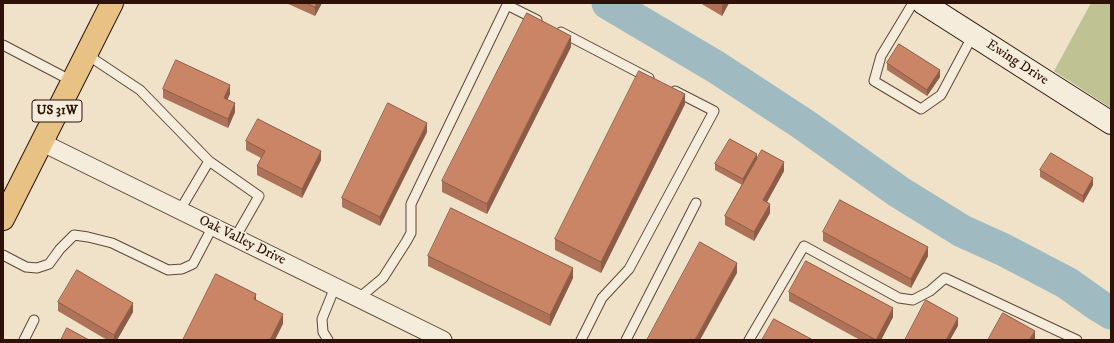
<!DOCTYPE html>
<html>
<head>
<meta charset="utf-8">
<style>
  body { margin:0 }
  #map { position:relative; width:1114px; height:343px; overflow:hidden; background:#efe2c9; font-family:"IM FELL DW Pica",serif }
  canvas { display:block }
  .frame { position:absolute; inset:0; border:4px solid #2e1207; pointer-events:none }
</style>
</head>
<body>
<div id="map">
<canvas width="1114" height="343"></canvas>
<div class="frame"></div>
</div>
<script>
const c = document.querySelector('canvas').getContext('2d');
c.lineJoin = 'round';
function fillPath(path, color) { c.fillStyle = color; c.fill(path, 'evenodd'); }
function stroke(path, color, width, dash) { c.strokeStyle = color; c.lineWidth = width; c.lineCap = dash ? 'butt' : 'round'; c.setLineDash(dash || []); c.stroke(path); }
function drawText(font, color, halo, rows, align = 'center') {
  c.font = font + ' "IM FELL DW Pica",serif'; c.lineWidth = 3.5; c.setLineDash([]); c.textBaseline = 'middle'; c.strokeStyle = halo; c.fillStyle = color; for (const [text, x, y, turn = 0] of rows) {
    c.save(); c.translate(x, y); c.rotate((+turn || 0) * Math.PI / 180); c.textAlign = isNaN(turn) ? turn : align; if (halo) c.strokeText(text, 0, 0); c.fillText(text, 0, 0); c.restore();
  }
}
fillPath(new Path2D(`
  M1091,3H1111V108L1054,71Z`), '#bfc292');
stroke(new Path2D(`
  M608,3L716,67L803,124L899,192L962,231L1004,250L1067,283L1098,305L1111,313`), '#9fbbc1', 33);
const service = new Path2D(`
  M913,3L881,56L874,81L921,109L941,95L973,35
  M561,32L649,78
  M3,45L72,81
  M86,54L140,90L209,161L180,210
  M209,161L259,196L235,238
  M3,255L26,267L37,268L49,264L60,249L74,235L88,237L112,243L168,270L182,269L193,264L213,226
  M359,298L383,278L406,242L411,233V204L507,5L537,20
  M24,340L34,320
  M328,340L323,332L322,319L335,287
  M581,340L602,298L629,269L714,111L675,91
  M626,340L696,203
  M749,340L804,246L899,298L913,300L930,291L945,278L1077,340`);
const minor = new Path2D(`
  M41,142L443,340`);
const secondary = new Path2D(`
  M923,3L1111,123`);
const primary = new Path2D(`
  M3,219L112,3`);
stroke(service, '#5e4638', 11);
stroke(minor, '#5e4638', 19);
stroke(secondary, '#2e1207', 24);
stroke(primary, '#2e1207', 24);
stroke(service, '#f5ecdc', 9);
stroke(minor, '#f5ecdc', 17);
stroke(secondary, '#f5ecdc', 22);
stroke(primary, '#e8c184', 22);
fillPath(new Path2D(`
  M286,3H322L315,16Z
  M700,3H729L722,16Z
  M571,47L487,214L442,192V181Z
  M887,63L940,77L927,96L887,70Z
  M163,89L230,94L227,100L235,112L228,128L163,98Z
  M685,104L601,273L555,250V239Z
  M427,132L380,226L342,207V198Z
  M246,141L321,160L302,198L257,175V166L261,158L246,150Z
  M757,158L784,171L767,202L770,213L754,241L725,225V216L742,185L715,170V164Z
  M1040,170L1093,185L1083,203L1040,177Z
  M823,232L928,256L911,288L823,241Z
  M428,256L573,278L550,326L428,266Z
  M789,292L893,317L881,340H860L789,301Z
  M58,302L133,312L117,340H107L58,311Z`), '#ae7258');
fillPath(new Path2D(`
  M317,3H322L315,16V7Z
  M723,3H729L722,16V5Z
  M571,36V47L487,214V204Z
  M940,70V77L927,96V90Z
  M230,85V94L224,107V98Z
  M685,94V104L601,273V262Z
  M235,103V112L228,128V119Z
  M427,123V132L380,226V217Z
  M321,151V160L302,198V189Z
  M757,154V161L743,186V179Z
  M784,162V171L763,209V200Z
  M1093,178V185L1083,203V196Z
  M770,204V213L754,241V232Z
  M928,247V256L911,288V279Z
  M737,263V273L700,340H695Z
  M573,268V278L550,326V315Z
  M256,294V305L254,299Z
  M133,303V312L117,340H114V335Z
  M893,308V317L881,340H876Z
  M283,314V324L275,340H270Z
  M958,318V326L950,340H946Z
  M1035,331V340H1029Z`), '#8d5c47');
const building = new Path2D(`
  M306,3H317L315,7Z
  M527,13L571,36L487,204L442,181Z
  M899,44L940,70L927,90L887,63Z
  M176,60L230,85L224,98L235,103L228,119L163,89Z
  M639,71L685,94L601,262L555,239Z
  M388,103L427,123L380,217L342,198Z
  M258,119L321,151L302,189L257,166L265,151L246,141Z
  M730,139L757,154L743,179L715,164Z
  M762,150L784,162L763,200L770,204L754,232L725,216Z
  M1051,153L1093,178L1083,196L1040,170Z
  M840,200L928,247L911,279L823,232Z
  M451,208L573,268L550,315L428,256Z
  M700,242L737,263L695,340H647Z
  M806,261L893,308L876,340L789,292Z
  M77,270L133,303L114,335L58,302Z
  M216,274L256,294L254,299L283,314L270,340H183Z
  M926,300L958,318L946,340H905Z
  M1003,313L1035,331L1029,340H988Z
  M774,319L813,340H762Z
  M67,328L89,340H61Z`);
fillPath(building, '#ca8466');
stroke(building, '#8d5c47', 1);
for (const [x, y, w] of [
  [57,111,50]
]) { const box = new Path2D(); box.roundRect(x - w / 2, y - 11, w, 22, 3); c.fillStyle = '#f5ecdc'; c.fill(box); stroke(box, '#2e1207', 1); }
drawText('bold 13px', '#2e1207', null, [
  ["US 31W",57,111]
]);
drawText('14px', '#2e1207', '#f5ecdc', [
  ["Ewing Drive",1017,63,33],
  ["Oak Valley Drive",242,241,26]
]);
</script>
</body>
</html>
